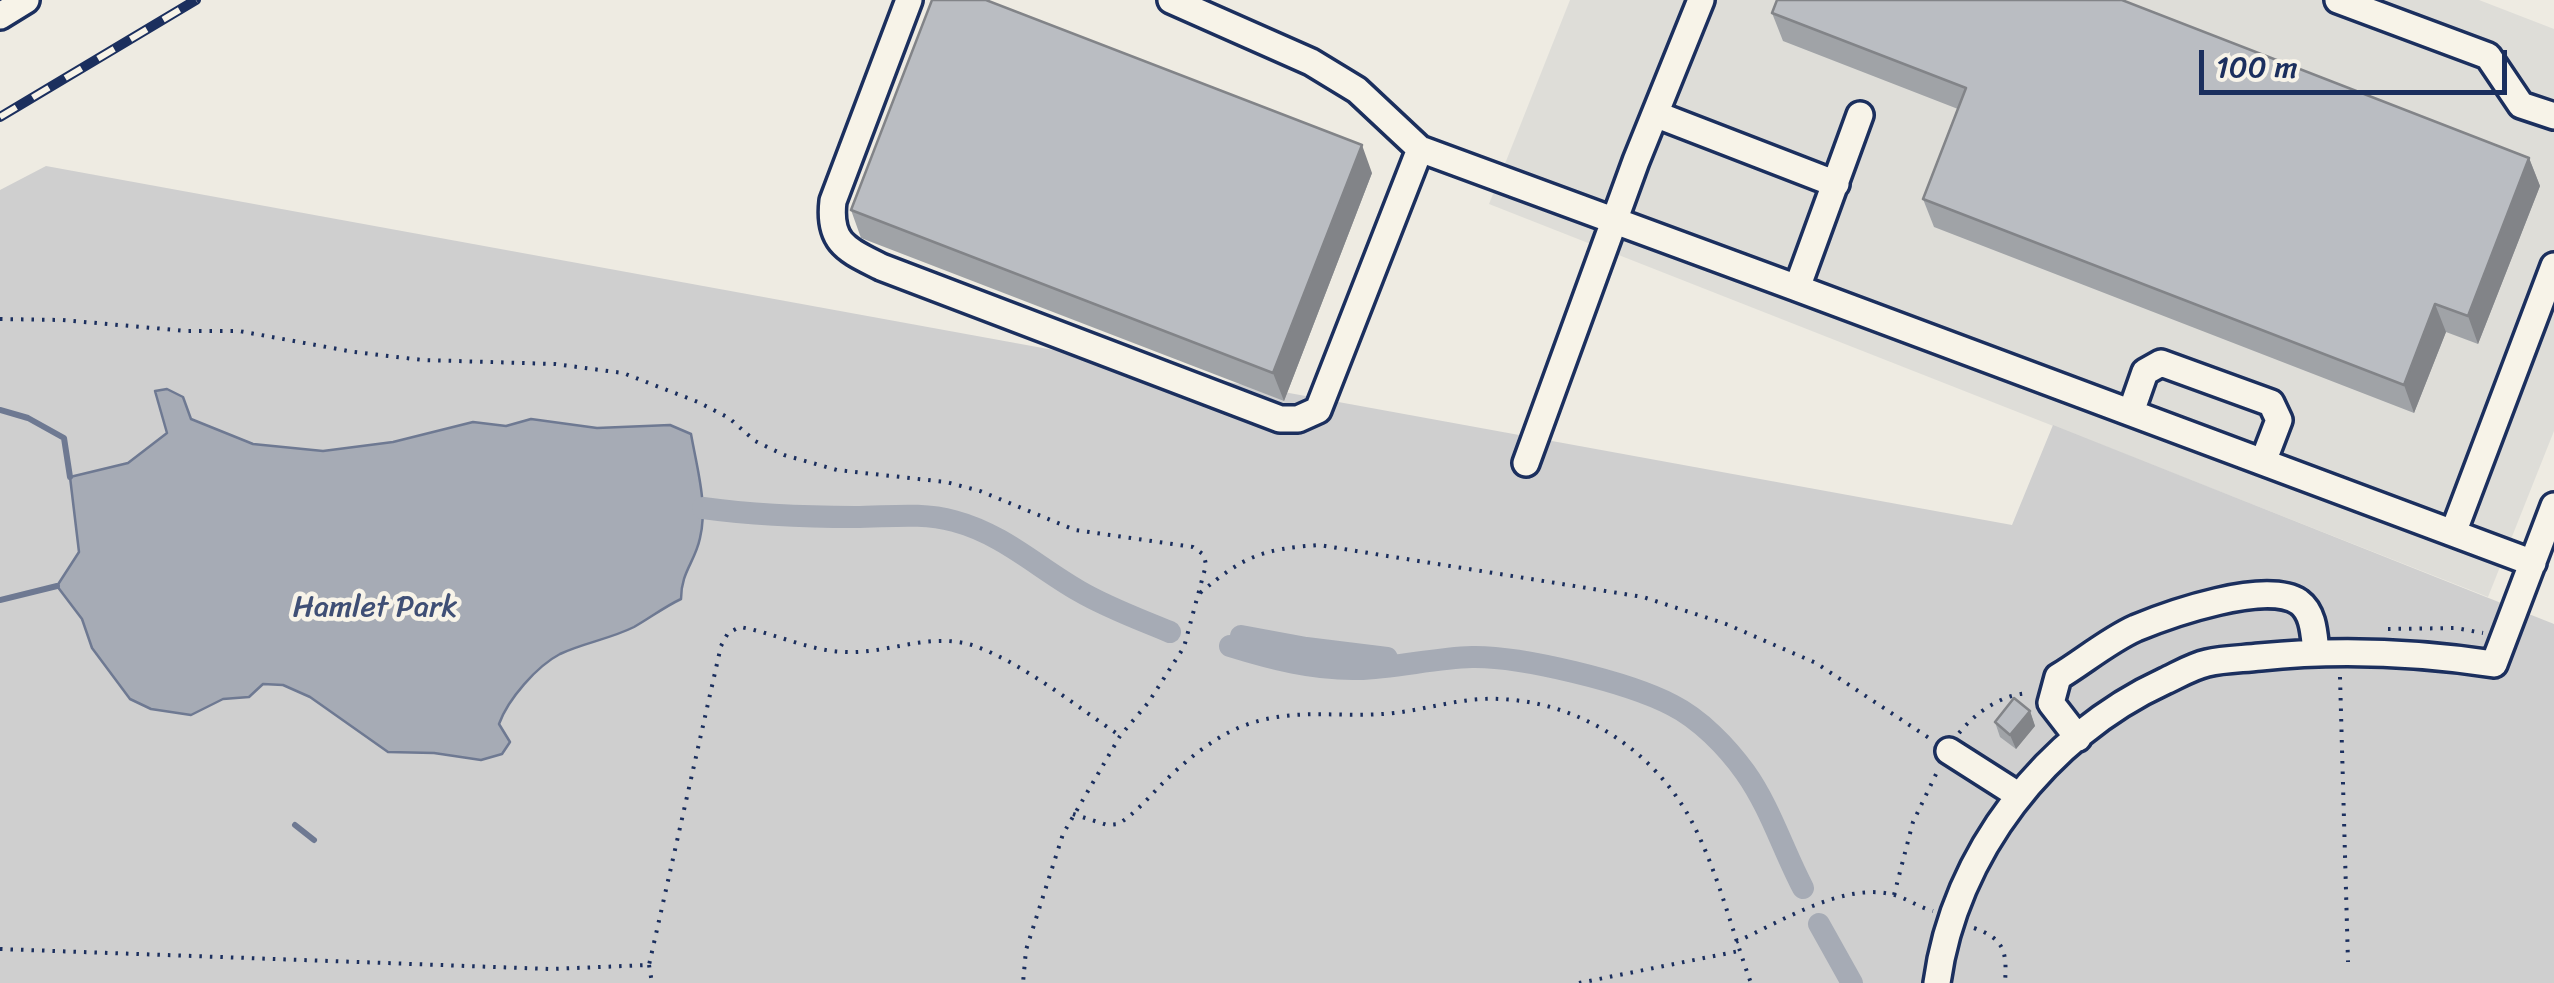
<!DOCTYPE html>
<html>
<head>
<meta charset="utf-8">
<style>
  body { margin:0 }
  #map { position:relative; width:2554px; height:983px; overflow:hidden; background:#eeebe2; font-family:Sriracha,sans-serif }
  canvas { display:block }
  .scale { position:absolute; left:2199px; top:50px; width:308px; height:45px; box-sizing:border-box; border:5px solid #1b2f5e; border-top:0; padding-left:12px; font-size:30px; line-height:35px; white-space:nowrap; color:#1b2f5e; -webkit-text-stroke:8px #f7f3e8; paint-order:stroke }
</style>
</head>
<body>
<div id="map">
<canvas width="2554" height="983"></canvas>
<div class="scale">100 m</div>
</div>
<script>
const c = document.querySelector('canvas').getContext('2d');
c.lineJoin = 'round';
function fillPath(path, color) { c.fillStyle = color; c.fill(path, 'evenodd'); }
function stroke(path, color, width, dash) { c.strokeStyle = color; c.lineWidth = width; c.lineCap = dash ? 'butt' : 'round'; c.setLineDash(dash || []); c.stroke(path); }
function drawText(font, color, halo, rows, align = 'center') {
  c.font = font + ' Sriracha,sans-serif'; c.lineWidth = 9; c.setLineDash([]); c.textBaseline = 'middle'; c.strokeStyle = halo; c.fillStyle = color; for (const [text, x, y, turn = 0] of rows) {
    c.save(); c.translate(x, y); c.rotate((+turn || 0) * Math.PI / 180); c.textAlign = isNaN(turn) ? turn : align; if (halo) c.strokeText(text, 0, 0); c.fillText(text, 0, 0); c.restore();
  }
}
fillPath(new Path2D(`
  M1570,0H2479L2554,29V431L2488,597L1489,204Z`), '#deddd8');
fillPath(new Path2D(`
  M46,166L2012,525L2053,425L2554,624V983H0V190Z`), '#cfcfcf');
const water = new Path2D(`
  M167,389L183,397L191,419L253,444L323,451L393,442L473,422L506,426L531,419L597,428L670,425L691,434C697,468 708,505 700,538C695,562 681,572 681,599C664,607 650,618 634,627C610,639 583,643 560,654C537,666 508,699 499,724L510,742L502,754L481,760L434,753L388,752L310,697L283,685L263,684L249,697L223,699L191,715L151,709L130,699L92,648L82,619L57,586L79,552L70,477L128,463L167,433L155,391Z`);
fillPath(water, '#a6abb5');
stroke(water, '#6e7992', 2.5);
stroke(new Path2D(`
  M0,410L28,418L64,438L70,477
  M0,600L57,586
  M295,825L314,840`), '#6e7992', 6);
stroke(new Path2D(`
  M703,508C754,515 804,517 855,517C888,517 921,512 954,521C1003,534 1037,567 1079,591C1108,608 1139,619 1170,632
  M1241,636L1306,648L1387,658
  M1230,646C1272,659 1314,670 1358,669C1396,668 1434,658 1472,657C1521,656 1628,682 1672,705C1700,719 1727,747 1745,772C1770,807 1783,850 1803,888
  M1819,924L1852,983`), '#a6abb5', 22);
const minor = new Path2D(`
  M909,0L833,201C828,244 848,250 881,267L1280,419H1298L1318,410L1420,149
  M1171,0L1311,62L1357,90L1420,149L1797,288
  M2338,0L2488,56L2521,105L2554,116
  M0,16L26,0
  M1655,114L1836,184
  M1860,115L1797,288L2533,563
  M2131,412L2145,372L2161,363L2271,403L2279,420L2263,462
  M1526,463L1636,161L1701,0
  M2453,533L2554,266
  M2078,738L2051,703L2058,677C2083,662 2109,640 2136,628C2170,614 2266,580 2299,602C2314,613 2314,635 2316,652
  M1949,751L2018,795
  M1937,983C1954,854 2047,735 2165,681C2178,675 2193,666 2207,663C2224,659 2243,659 2260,657C2339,649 2415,652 2494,664L2554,506`);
stroke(minor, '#1b2f5e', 32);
stroke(new Path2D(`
  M0,319L62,320L187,331H239L354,352L423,360L555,364L623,373L698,402L729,418L755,441L784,455L837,470L946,482L980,491L1075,530L1193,547L1204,555L1206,565L1184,647L1148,703L1120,736L1063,834L1026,950L1023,983
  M1200,593C1244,556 1262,549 1319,545L1643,597L1726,624L1816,663L1932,740
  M2388,629L2456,628L2483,633
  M2340,677L2348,962
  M1959,733C1976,712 2002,694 2030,693
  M1073,814L1107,825L1118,824C1135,814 1149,797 1163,783C1185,761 1214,737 1243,726C1295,706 1341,719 1394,713C1429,709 1463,697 1499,699C1584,702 1661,755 1697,832C1720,880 1733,934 1751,983
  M1894,895L1913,822L1939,768
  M1974,928C2005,939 2007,952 2005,983
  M1736,942C1778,923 1842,883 1890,894C1905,897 1918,907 1933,911
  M0,949L550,969L649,965L721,646L728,633L740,627C775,633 809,651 845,652C890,654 929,631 975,646C1024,664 1076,706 1119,735
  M649,965L652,983
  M1579,983L1739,951`), '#1b2f5e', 4, [2.5, 8]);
stroke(minor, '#f7f3e8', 25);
const rail = new Path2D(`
  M0,117L196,0`);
stroke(rail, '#1b2f5e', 10);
stroke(rail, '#f7f3e8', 6, [19]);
fillPath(new Path2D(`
  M1772,13L2529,158L2540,186L2478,344L2446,332L2414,413L1934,227L1923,199L1958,109L1783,41Z
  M1372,173L1284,401L861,238L851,210Z
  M2030,711L2035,726L2016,749L2000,737L1995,722Z`), '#a0a3a7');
fillPath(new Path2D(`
  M1362,145L1372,173L1284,401L1273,373Z
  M2529,158L2540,186L2478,344L2468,316Z
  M2435,304L2446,332L2414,413L2404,385Z
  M2030,711L2035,726L2016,749L2010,735Z`), '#828488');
const building = new Path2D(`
  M932,0H986L1362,145L1273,373L851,210Z
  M1777,0H2122L2529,158L2468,316L2435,304L2404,385L1923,199L1966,88L1772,13Z
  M2014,698L2030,711L2010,735L1995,722Z`);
fillPath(building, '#babdc2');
stroke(building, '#828488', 2.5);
drawText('30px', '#3f4f75', '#f7f3e8', [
  ["Hamlet Park",375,608]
]);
</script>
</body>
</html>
